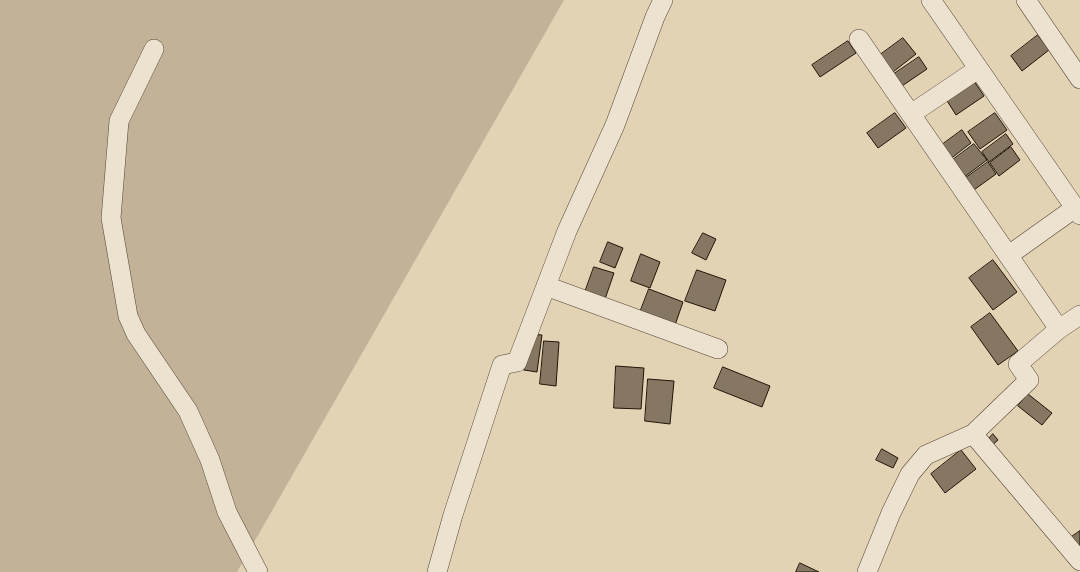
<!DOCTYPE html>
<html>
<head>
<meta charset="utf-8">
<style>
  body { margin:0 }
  canvas { display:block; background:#e3d3b5 }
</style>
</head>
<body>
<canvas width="1080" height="572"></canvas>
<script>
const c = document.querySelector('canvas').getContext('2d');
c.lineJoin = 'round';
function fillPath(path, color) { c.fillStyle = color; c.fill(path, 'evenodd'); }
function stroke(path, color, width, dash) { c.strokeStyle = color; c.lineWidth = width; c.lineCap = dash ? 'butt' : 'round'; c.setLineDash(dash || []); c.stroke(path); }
fillPath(new Path2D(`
  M0,0H564L237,572H0Z`), '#c2b398');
const building = new Path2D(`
  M1038,35L1049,50L1022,71L1011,56Z
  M903,38L916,54L893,72L880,55Z
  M848,41L856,53L820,77L812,65Z
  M919,57L927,69L899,88L891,76Z
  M972,78L984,96L956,115L944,96Z
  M895,113L906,128L878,148L867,133Z
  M995,113L1007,130L980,149L968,132Z
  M962,130L971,143L949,160L939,147Z
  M1006,134L1013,144L989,162L982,152Z
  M974,144L987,160L963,178L950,162Z
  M1011,147L1020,160L999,176L990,163Z
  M988,162L996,174L971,192L963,180Z
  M703,233L716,239L706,260L692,253Z
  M608,242L623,248L615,268L600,262Z
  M641,254L660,262L650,288L631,281Z
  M993,260L1017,292L993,310L969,278Z
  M594,267L614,273L604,302L584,295Z
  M697,270L726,280L715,311L685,301Z
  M649,289L683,302L674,328L639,315Z
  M990,313L1018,351L998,365L971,327Z
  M529,334L542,335L537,372L524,370Z
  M544,341L559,342L556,386L540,384Z
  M616,366L644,368L641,409L614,408Z
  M723,367L770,386L762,407L714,388Z
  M648,379L674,381L670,424L645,421Z
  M1028,394L1052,413L1042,425L1018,406Z
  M993,434L998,440L990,447L986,442Z
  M882,449L898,458L893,468L876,460Z
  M961,450L976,469L945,493L931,474Z
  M1080,531V549L1067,540Z
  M800,563L819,572H796Z`);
fillPath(building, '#867762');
stroke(building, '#211408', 1);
const minor = new Path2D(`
  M931,0L1080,215
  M1026,0L1080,79
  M859,39L1059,329L1080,315
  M154,49L119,121L111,218L128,316L136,334L188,411L210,460L227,512L258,572
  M911,114L978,69
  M1009,255L1075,208
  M546,286L718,349
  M973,434L1080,561
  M437,572L453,515L502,365L517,362L567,231L615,125L655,17L663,0
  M867,572L891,513L910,474L926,455L973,434L1029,380L1018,364L1059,329`);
stroke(minor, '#524433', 20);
stroke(minor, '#ede2cf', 19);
</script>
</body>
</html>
